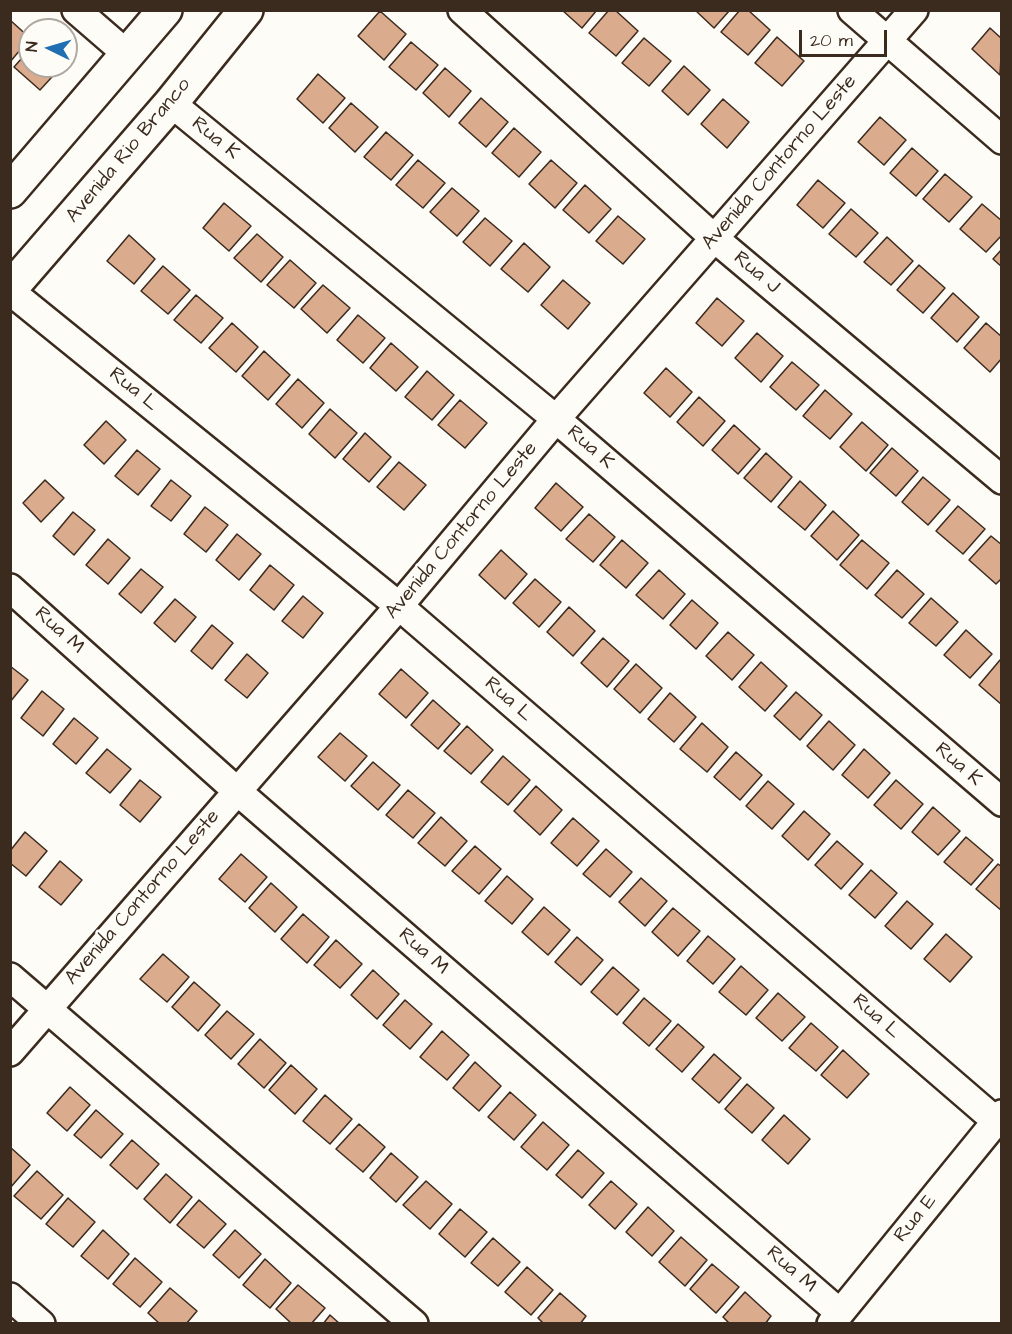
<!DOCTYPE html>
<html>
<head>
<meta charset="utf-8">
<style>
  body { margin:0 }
  #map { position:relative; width:1012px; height:1334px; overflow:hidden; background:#fdfcf7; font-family:"Architects Daughter",sans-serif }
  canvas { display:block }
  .frame { position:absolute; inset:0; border:12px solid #3b2a1e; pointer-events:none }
  .north { position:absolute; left:18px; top:18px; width:60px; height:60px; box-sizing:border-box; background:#fdfcf7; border:2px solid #afa8a0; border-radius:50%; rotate:275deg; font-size:16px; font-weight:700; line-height:24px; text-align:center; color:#3b2a1e }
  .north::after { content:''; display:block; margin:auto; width:21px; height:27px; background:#1f6fb2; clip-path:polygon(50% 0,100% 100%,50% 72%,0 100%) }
  .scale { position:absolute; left:799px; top:30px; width:88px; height:27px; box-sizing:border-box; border:3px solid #3b2a1e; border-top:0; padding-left:8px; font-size:18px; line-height:21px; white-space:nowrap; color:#3b2a1e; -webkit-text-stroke:4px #fdfcf7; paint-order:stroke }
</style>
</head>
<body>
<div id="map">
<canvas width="1012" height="1334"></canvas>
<div class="frame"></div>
<div class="north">N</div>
<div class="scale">20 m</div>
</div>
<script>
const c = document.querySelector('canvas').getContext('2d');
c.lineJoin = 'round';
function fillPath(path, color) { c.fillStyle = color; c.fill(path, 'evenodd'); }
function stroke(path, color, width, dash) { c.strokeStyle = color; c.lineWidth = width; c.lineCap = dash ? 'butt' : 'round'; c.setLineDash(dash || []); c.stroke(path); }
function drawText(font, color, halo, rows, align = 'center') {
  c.font = font + ' "Architects Daughter",sans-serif'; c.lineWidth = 5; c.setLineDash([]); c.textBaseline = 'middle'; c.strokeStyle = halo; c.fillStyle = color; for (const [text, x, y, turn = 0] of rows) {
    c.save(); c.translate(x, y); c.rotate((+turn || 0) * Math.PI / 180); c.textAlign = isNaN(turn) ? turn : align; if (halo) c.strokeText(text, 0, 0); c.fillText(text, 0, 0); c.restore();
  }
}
const building = new Path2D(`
  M562,10H597L582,28Z
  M609,10H615L638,31L616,56L589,33Z
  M695,10H730L714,28Z
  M740,10H748L770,30L748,55L721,32Z
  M380,11L406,34L384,60L358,36Z
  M10,20L30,38L10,62Z
  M990,28L1002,39L1000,75L972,49Z
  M777,37L804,61L782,86L755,63Z
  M644,38L671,61L649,86L622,63Z
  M411,42L438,65L416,90L389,67Z
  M30,49V66H62L40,90L14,67Z
  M684,66L710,90L688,115L662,91Z
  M445,68L471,91L449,117L423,93Z
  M318,74L345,98L323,123L297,99Z
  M481,98L508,122L486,147L459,123Z
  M723,99L749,122L727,148L701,124Z
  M351,103L378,127L355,152L329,128Z
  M880,117L906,140L884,165L858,142Z
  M514,128L541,152L519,177L492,153Z
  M386,132L413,155L391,180L364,157Z
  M912,148L938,171L916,196L890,173Z
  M418,160L445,183L423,208L396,185Z
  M551,160L577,183L555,208L529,184Z
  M945,174L972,197L949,222L923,199Z
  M818,180L845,203L823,228L797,205Z
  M585,185L611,209L589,233L563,210Z
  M452,188L479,211L457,236L430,212Z
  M224,203L251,226L229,251L203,228Z
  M982,204L1002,221V235L986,252L960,229Z
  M851,209L878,233L856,257L829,234Z
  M618,216L645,239L623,264L596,241Z
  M485,218L512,241L490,266L463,242Z
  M257,234L283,257L261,282L234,258Z
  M129,235L155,259L134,284L107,261Z
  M887,237L913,261L891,285L864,262Z
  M524,243L550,267L528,292L501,269Z
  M1002,249V267L993,259Z
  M290,260L316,283L294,308L267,285Z
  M919,265L945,288L923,313L897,290Z
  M163,266L190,290L168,314L141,291Z
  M563,280L590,303L568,329L541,305Z
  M323,285L350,308L327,333L301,309Z
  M953,293L979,317L957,342L931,318Z
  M196,295L223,318L201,343L174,320Z
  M717,298L744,321L722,346L696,323Z
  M358,315L385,338L363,363L337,340Z
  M232,323L258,347L236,372L209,348Z
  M986,323L1002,337V358L990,372L964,348Z
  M757,333L783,356L761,382L735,358Z
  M391,343L418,367L396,391L370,368Z
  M264,351L290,375L268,400L242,376Z
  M792,362L819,385L796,410L770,387Z
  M666,368L692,392L670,417L644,393Z
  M427,371L454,395L432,420L405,397Z
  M298,379L324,403L302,428L276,404Z
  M825,390L852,414L830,439L803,416Z
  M699,397L725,421L703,446L677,422Z
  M460,400L487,423L465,448L438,425Z
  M330,409L357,433L335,458L309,434Z
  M106,421L126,440L104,464L84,445Z
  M862,422L888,445L866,471L840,447Z
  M734,425L760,449L738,474L712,450Z
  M365,433L391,457L369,482L343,459Z
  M892,448L918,471L896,496L870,473Z
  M137,450L160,469L138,495L115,476Z
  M766,453L792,477L771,502L744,478Z
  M399,462L426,485L404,510L377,487Z
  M923,477L950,500L928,525L902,502Z
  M45,480L64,498L41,522L23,503Z
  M171,480L191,496L171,521L151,506Z
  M800,481L826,505L805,530L778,507Z
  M556,483L583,507L561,531L535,508Z
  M958,506L985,529L963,554L936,531Z
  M205,507L228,525L206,552L184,534Z
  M833,511L859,535L837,560L811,536Z
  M73,512L95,530L74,555L53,536Z
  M589,514L615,537L593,562L566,539Z
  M237,534L261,554L239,580L216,560Z
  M991,536L1002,545V578L996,584L969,560Z
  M108,539L130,558L108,584L86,565Z
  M622,540L648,563L626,588L600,565Z
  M862,540L889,563L867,589L840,565Z
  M501,550L527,574L505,599L479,575Z
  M270,565L294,585L274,610L250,590Z
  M141,569L163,587L141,613L119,594Z
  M659,570L685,594L663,619L636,595Z
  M897,570L924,594L902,618L875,595Z
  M535,579L561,602L539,627L513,603Z
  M303,596L323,613L303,638L282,621Z
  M931,598L958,622L936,646L909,623Z
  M175,599L196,617L175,642L154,623Z
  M692,600L718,623L696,649L670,625Z
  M569,607L595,631L573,656L547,632Z
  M212,625L233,643L212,669L191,651Z
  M966,630L992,654L970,678L944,655Z
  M728,632L754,655L732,680L706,656Z
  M603,638L629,661L607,687L581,663Z
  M247,654L268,673L247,698L225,680Z
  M1000,660L1002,661V705L979,685Z
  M761,662L787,686L765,711L739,687Z
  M636,664L662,688L640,713L614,689Z
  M10,666L28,680L10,702Z
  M401,669L428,693L406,718L379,694Z
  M42,691L64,709L43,736L21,718Z
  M796,692L822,715L800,740L774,716Z
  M670,693L696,717L674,742L648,719Z
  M433,700L460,724L438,749L411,725Z
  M74,718L98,738L76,764L53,744Z
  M829,721L855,745L833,770L807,746Z
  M702,723L728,747L707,772L680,749Z
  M467,726L493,750L471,774L444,751Z
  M340,733L367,756L345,781L318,757Z
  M107,749L131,769L110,793L86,773Z
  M864,749L890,773L868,798L842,775Z
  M736,752L762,775L740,800L714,777Z
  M503,756L530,780L508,805L481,782Z
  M373,762L400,785L378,810L351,786Z
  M140,780L161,797L140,822L120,805Z
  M896,780L923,804L901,829L874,805Z
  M768,781L794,804L772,829L746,806Z
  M536,786L562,810L540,835L514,811Z
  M408,790L435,813L413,838L386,815Z
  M933,807L960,831L938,855L912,832Z
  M804,811L830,834L808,860L782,836Z
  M441,817L467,841L445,866L418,843Z
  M573,818L599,841L577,866L551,843Z
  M25,832L47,851L26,876L10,863V851Z
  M966,837L993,860L971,885L944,862Z
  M837,841L863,864L841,889L815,865Z
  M475,846L501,869L479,894L452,871Z
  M606,849L632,872L610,897L583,874Z
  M241,854L267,877L245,902L219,879Z
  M60,861L82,880L61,905L39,887Z
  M998,864L1002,867V911L976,889Z
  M871,870L897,893L875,918L849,895Z
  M507,876L533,899L512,924L485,901Z
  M641,878L667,901L645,926L619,902Z
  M271,883L297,907L275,932L249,908Z
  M907,901L933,924L911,949L885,926Z
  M544,907L570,930L548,955L522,932Z
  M673,908L700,931L678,956L652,932Z
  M303,914L329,937L307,963L281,939Z
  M946,934L972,957L950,982L924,959Z
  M708,936L735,959L713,984L687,961Z
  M577,937L603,960L581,985L555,962Z
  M336,940L362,964L340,988L314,965Z
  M163,954L189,977L167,1002L140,979Z
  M741,966L768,990L746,1015L719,992Z
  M613,967L639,990L617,1015L591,992Z
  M373,970L399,994L377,1019L351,995Z
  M194,982L220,1005L198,1031L172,1007Z
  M778,993L805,1017L782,1041L756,1018Z
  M644,998L671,1021L649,1046L623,1023Z
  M405,1000L432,1024L410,1049L383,1025Z
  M227,1011L254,1034L231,1059L205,1035Z
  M811,1023L838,1047L816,1071L789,1048Z
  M678,1024L704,1047L682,1072L656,1049Z
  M442,1031L469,1055L447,1080L420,1057Z
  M260,1039L286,1063L264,1088L238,1064Z
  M843,1050L869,1074L847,1098L821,1075Z
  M714,1054L741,1078L719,1103L692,1079Z
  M475,1062L501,1086L479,1111L453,1088Z
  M291,1065L317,1089L295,1114L269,1090Z
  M747,1084L774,1108L752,1133L725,1109Z
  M70,1087L90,1105L67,1131L47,1113Z
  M510,1092L536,1115L514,1140L488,1117Z
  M325,1095L352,1119L330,1144L303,1121Z
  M96,1110L123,1134L101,1158L74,1135Z
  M784,1115L810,1139L788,1164L762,1140Z
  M543,1122L569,1145L547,1170L521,1147Z
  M359,1124L385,1147L363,1172L336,1149Z
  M132,1140L159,1164L137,1189L110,1165Z
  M10,1147L30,1165L10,1188Z
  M578,1150L604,1173L582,1198L556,1175Z
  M391,1153L418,1177L396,1202L370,1178Z
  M37,1171L63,1195L41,1219L14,1196Z
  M166,1174L192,1197L170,1223L144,1199Z
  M426,1181L452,1204L430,1229L403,1205Z
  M611,1181L637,1204L615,1229L589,1205Z
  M68,1198L95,1222L73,1247L46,1224Z
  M199,1200L226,1224L204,1248L177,1225Z
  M648,1207L674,1231L652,1256L626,1232Z
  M460,1209L487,1232L465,1257L439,1234Z
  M103,1230L129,1254L108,1279L81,1256Z
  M235,1230L261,1254L239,1278L213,1255Z
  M681,1237L707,1260L685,1286L659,1262Z
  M493,1238L520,1262L498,1286L471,1263Z
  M135,1258L162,1282L140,1307L113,1284Z
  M265,1259L291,1283L270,1308L243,1285Z
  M712,1264L739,1287L716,1313L690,1289Z
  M527,1267L553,1290L531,1315L505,1292Z
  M298,1285L325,1308L311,1324H292L276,1309Z
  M170,1288L197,1311L186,1324H160L148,1313Z
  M745,1292L771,1316L765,1324H730L723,1317Z
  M560,1293L586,1316L580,1324H544L538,1318Z
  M330,1315L340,1324H323Z`);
fillPath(building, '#dbab8d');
stroke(building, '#3b2a1e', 1.5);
const minor = new Path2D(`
  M76,10L128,55
  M462,10L714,238L1002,480
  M852,10L1002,140
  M171,103L556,419L1002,802
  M10,291L399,606L996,1121
  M10,588L237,791L840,1313
  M10,977L414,1324
  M10,1052L399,606L556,419L914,10
  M10,1297L41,1324
  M831,1324L1002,1114`);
const tertiary = new Path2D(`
  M10,191L165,10
  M10,289L171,103L246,10`);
stroke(minor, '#3b2a1e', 32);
stroke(tertiary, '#3b2a1e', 38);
stroke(minor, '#fdfcf7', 27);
stroke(tertiary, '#fdfcf7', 33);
drawText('20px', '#3b2a1e', '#fdfcf7', [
  ["Rua K",215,139,39],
  ["Avenida Rio Branco",129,151,-50],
  ["Avenida Contorno Leste",780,163,-49],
  ["Rua J",756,273,40],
  ["Rua L",133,390,39],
  ["Rua K",590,448,41],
  ["Avenida Contorno Leste",462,531,-50],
  ["Rua M",59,631,42],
  ["Rua L",508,700,41],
  ["Rua K",958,765,41],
  ["Avenida Contorno Leste",143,898,-49],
  ["Rua M",423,952,41],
  ["Rua L",876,1017,41],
  ["Rua E",916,1219,-51],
  ["Rua M",791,1270,41]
]);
</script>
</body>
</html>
